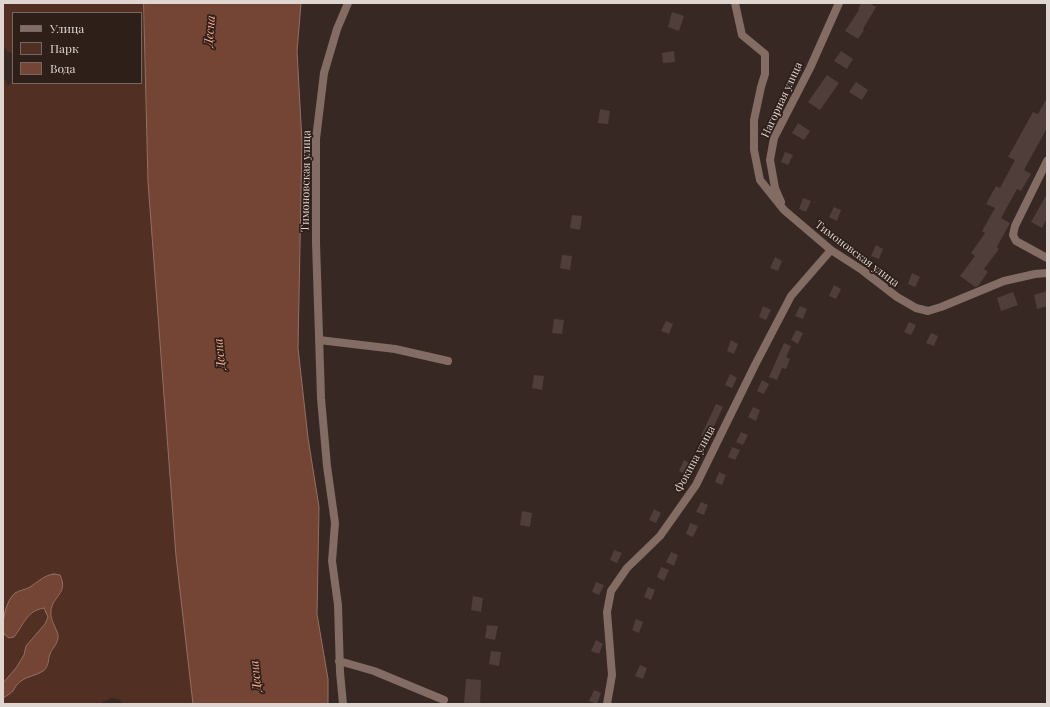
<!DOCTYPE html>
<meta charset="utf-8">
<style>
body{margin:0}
#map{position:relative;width:1050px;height:707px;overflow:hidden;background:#382823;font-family:"Playfair Display",serif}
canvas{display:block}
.frame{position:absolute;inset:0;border:4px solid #dfd5d1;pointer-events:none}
.legend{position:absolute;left:12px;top:12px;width:130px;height:72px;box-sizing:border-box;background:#2e1f19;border:1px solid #756863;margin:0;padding:5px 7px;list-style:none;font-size:12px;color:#dfd5d1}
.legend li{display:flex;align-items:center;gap:8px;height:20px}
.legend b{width:20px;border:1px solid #756863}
</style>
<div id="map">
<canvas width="1050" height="707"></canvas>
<div class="frame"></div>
<ul class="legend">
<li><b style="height:5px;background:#836c64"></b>Улица</li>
<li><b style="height:11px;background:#522f23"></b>Парк</li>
<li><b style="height:11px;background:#744535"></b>Вода</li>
</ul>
</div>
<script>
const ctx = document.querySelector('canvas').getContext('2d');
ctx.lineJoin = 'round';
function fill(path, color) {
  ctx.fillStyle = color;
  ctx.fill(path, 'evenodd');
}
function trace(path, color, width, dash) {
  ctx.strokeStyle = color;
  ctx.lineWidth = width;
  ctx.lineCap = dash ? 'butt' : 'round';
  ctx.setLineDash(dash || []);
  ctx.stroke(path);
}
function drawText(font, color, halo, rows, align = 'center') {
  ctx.font = font + ' "Playfair Display",serif';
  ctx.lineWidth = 3.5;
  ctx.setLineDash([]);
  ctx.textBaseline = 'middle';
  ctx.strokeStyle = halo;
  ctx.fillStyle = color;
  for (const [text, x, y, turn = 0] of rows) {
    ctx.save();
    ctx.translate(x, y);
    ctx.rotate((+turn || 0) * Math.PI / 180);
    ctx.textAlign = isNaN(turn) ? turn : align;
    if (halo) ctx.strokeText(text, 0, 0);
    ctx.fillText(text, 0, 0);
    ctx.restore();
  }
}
const green = new Path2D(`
 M3 3H144L148 182 176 556 193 704H122L119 699 111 698 99 704H3V698L12 692 17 684 22 680 43 671 48 666 50 655 57 643 58 634 53 624 51 611 54 601 61 593 47 575 27 589 17 592 6 610 3 619V76L8 86 13 81V83H141V13H13V54L7 51 3 46Z
 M44 608 48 617 45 624 26 646 24 655 16 668 3 683V631L4 634 9 638C12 636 15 635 18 632 27 621 27 611 44 608Z`);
const water = new Path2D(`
 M144 3H301L297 51 302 142 298 348 308 438 319 507 317 614 328 679V704H193L176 556 148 182Z
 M54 574 60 575C69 594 52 596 51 611 50 620 56 627 58 635 59 643 53 647 50 654 48 660 49 667 43 671 36 676 27 676 21 681 17 684 15 687 13 691 10 694 6 696 3 698V683L16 668 24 655 26 646 45 624 48 617 44 608C26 611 24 625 14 637L9 638 4 634C1 623 6 600 15 593 20 590 25 590 30 587 38 582 44 575 54 574Z`);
const building = new Path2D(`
 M861 3H869L876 7 863 29 864 30 858 39 845 31 859 10 858 9Z
 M672 12 684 16 679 31 668 27Z
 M674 51 675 62 663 63 662 53Z
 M841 51 853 59 847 69 834 61Z
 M827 75 839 83 820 110 808 102Z
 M856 82 868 90 862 100 849 92Z
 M1047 98V128L1024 170 1031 174 1021 191 1017 189 1001 218 1010 223 997 247 999 249 984 269 988 272 978 286 975 287 960 276 975 256 971 253 985 233 982 231 995 208 986 204 996 186 1000 188 1015 160 1008 157 1033 112 1038 114Z
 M600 109 610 111 608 124 598 123Z
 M798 123 810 131 804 140 792 133Z
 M785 152 793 155 788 165 781 162Z
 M1047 194V218L1042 228 1031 222Z
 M803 198 811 201 806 212 799 209Z
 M834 207 841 210 837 221 829 217Z
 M572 215 582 216 580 230 570 228Z
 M876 245 883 249 879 259 871 256Z
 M562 255 572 256 570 270 560 268Z
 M775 257 782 261 778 271 770 268Z
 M912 273 920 277 915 287 908 284Z
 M834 285 841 289 836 299 829 296Z
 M1047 291V306L1037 309 1034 295Z
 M1013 292 1018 305 1001 311 997 298Z
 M763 306 771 310 766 320 759 317Z
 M800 306 807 309 803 319 795 316Z
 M554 319 564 320 562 334 552 333Z
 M666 321 673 324 669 334 661 331Z
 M909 322 916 325 911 335 904 332Z
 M796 330 803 333 798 344 791 340Z
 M931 333 938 336 934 346 926 343Z
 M731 340 738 344 734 354 727 351Z
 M784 343 791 346 786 357 790 359 786 369 782 368 777 380 769 377Z
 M730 374 737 378 732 388 725 385Z
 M534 375 544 376 542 390 532 388Z
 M762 380 769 384 764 394 757 391Z
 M716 404 723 407 708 439 701 436Z
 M753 407 760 410 756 421 748 417Z
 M741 432 748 435 743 445 736 442Z
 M732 447 740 450 735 460 728 457Z
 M684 460 691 464 686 474 679 471Z
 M719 472 726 475 722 485 715 482Z
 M701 502 708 505 704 515 696 512Z
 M654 509 661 513 656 523 649 520Z
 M522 511 532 513 530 527 520 525Z
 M690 523 698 526 693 537 686 534Z
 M614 550 622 553 617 563 610 560Z
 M671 552 678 555 674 566 666 562Z
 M661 567 669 570 664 581 657 577Z
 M596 582 604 585 599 595 592 592Z
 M648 587 655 590 651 600 644 597Z
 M473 596 483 598 481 612 471 610Z
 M636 619 643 622 639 633 632 630Z
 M487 625 498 626 495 640 485 638Z
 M596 640 603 644 599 654 591 651Z
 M491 651 501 652 499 666 489 664Z
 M640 665 647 668 643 679 635 676Z
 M466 679 481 680 480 704H464Z
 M594 690 601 693 597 704 589 701Z`);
const minor = new Path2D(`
 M735 3 742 35 765 54V74L761 87 754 120V150L760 180 784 210 831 250 862 270 897 297 916 308 928 311 941 307 1004 281 1035 274 1047 273
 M1047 161 1015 226 1013 235 1016 241 1047 258
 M781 202 775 188 770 160 774 138 810 68 839 3
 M319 340 395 349 448 361
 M339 661 374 671 444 700
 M343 704 340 672 338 605 332 561 335 523 327 466 321 398 316 243V139L324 73 337 29 348 3
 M607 704 612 675 607 612 611 591 627 568 660 536 696 485 755 365 791 296 831 250`);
const streetNames = [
 ["Нагорная улица",782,100,-65],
 ["Тимоновская улица",306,181,-89],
 ["Тимоновская улица",857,254,37],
 ["Фокина улица",695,459,-62]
];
const waterNames = [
 ["Десна",210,31,-85],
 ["Десна",220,354,-96],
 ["Десна",256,676,-96]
];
fill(green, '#522f23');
fill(water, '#744535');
trace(water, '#947064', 1);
fill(building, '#4f3e39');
trace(minor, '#836c64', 8);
drawText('11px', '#dfd5d1', '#2e1f19', streetNames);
drawText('italic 12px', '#fcad93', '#2e1f19', waterNames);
</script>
